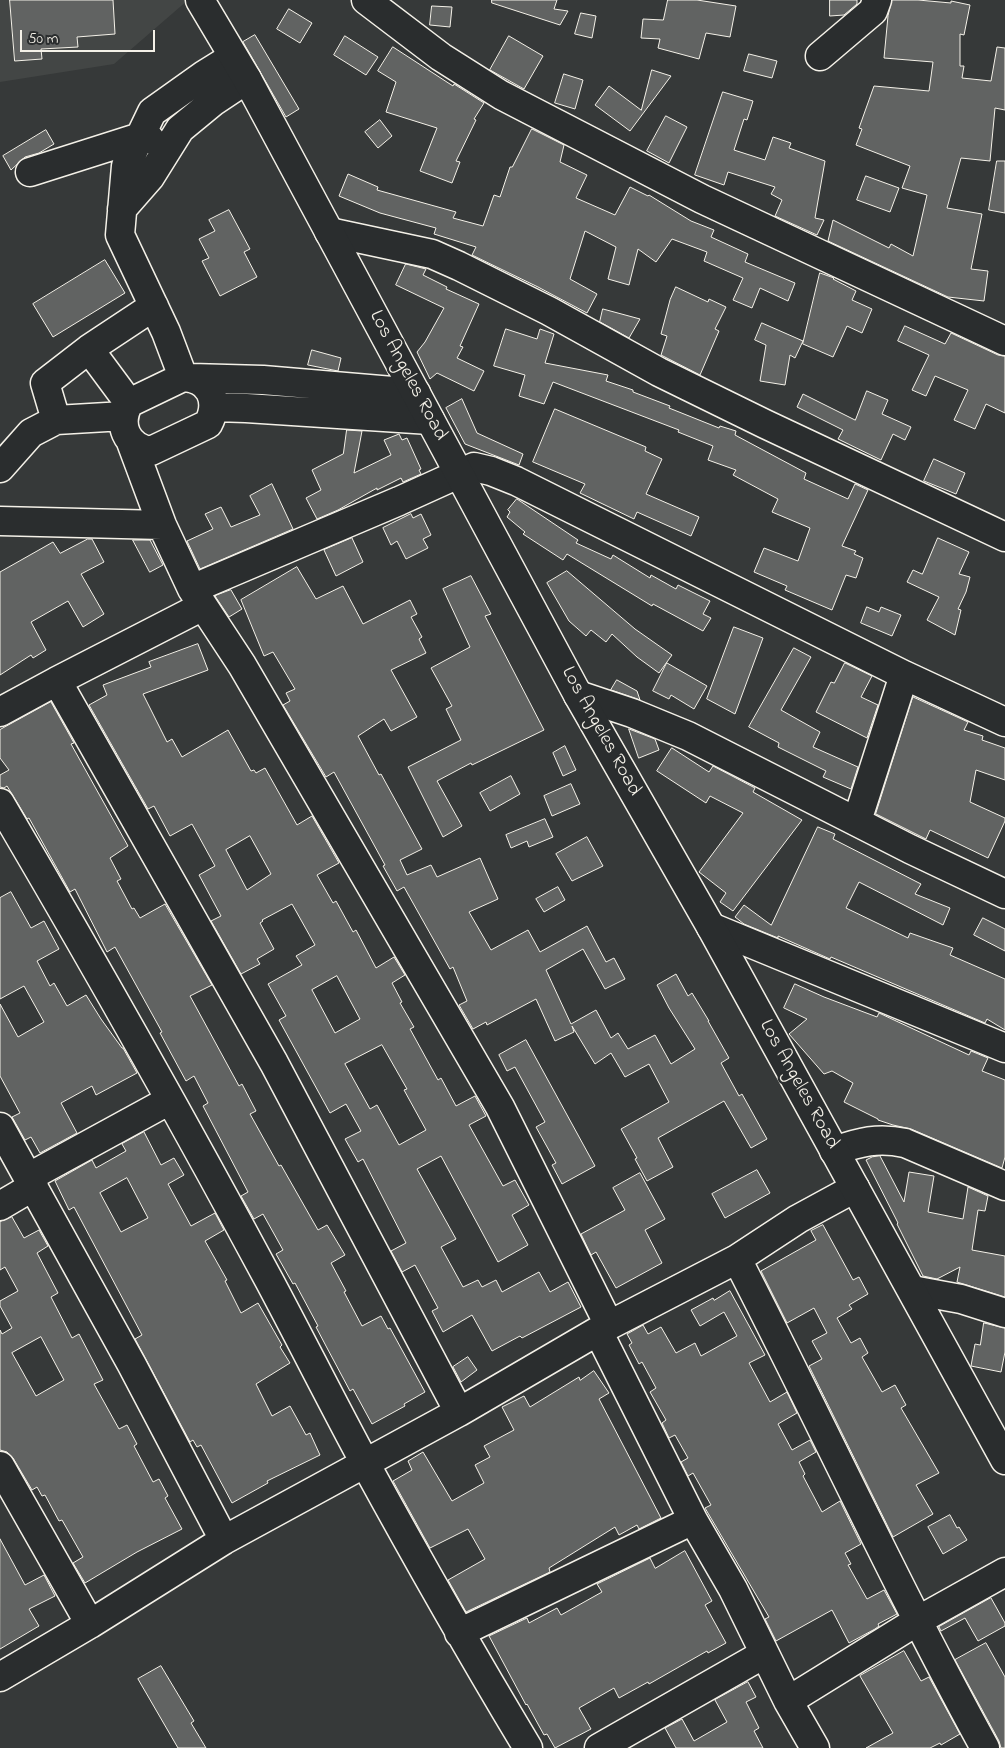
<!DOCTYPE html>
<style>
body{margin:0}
#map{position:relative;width:1005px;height:1748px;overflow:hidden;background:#363939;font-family:"Indie Flower",sans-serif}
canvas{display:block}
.scale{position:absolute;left:20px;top:30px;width:135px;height:22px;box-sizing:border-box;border:2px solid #f4f1e8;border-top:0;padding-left:6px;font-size:15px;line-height:18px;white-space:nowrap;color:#f4f1e8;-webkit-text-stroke:4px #2a2d2e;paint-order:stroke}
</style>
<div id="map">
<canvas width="1005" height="1748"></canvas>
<div class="scale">50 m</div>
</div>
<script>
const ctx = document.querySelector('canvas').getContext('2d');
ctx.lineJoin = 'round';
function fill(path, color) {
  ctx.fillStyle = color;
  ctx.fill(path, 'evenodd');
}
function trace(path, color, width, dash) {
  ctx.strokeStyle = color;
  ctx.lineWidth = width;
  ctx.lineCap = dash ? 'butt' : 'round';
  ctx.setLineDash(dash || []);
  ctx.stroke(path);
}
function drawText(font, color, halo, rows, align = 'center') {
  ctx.font = font + ' "Indie Flower",sans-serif';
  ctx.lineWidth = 4.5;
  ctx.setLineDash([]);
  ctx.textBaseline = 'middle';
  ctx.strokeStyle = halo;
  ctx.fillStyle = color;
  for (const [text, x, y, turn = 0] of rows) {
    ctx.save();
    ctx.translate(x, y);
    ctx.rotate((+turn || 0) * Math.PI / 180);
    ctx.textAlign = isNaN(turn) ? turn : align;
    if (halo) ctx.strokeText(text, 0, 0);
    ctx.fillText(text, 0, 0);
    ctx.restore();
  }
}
const built = new Path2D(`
 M0 0H188L114 64 0 82Z`);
const building = new Path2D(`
 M10 0H113L115 34 77 37 78 47 41 49 42 59 15 61Z
 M492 0H557L554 9 568 11 560 25 492 3Z
 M668 0H697L736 6 730 37 706 33 699 59 658 48 660 39 641 38 643 19 663 20Z
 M830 0H857V4L844 15 830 16Z
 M892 0H918L951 3V1L970 5 964 35 960 34V66H964L962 78 991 81 997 47 1005 48V110L995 108 990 161 961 158 947 208 982 214 971 269 988 271 984 301 948 297 828 241 833 220 889 248 891 244 913 256 927 195 902 188 910 166 856 145 862 129 859 128 874 86 929 91 933 62 884 58 888 16Z
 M432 6 452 7 450 27 430 25Z
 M289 9 312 23 300 43 277 29Z
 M581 13 596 16 592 38 575 34Z
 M255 35 299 109 286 117 243 42Z
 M345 36 378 57 366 75 334 55Z
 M509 36 543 56 524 89 490 70Z
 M393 47 453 86 454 84 484 103 474 119 476 120 456 161 460 162 452 183 420 171 437 128 386 112 396 82 378 71Z
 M749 54 777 61 772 78 744 71Z
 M652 70 671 76 630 131 595 105 609 86 641 110Z
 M564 74 583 80 575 109 555 103Z
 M723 92 753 101 747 120 744 119 734 150 765 160 773 137 791 143 789 148 825 161 815 218 824 220 817 235 775 216 782 200 771 194 775 187 728 172 724 185 695 175Z
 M666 116 687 127 669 163 647 151Z
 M380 120 392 136 378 148 365 132Z
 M532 129 564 145 560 162 587 175 576 198 615 215 630 187 648 196 649 195 691 221 714 230 711 237 748 254 745 262 795 283 788 301 760 288 752 308 733 300 743 278 704 261 707 252 672 239 656 262 638 249 629 285 608 279 616 247 585 231 570 279 597 294 587 313 538 287 472 255 476 247 434 234 436 228 380 213 339 196 348 174 378 187 377 190 456 212 453 218 483 226 494 195 500 197 510 167H512Z
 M46 130 54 144 39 153 25 157 11 170 3 156Z
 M997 161H1005V213L989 210Z
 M866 176 899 188 890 212 857 200Z
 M229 210 250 249 244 252 257 277 220 296 202 261 209 258 199 239 215 231 209 220Z
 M105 260 125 293 53 337 33 304Z
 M406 264 426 269 423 275 447 287 446 289 479 304 460 346 463 347 457 358 484 371 474 391 437 373 430 379 417 352 425 342 444 308 396 285Z
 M820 273 834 278 833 279 856 291 852 300 872 309 862 333 847 326 833 357 803 344Z
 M676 287 708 302 709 299 726 307 715 329 719 331 700 375 661 355 667 336 661 334 670 300Z
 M603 309 640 319 629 338 600 322Z
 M762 323 803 341 795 358 790 355 785 385 760 381 766 345 755 340Z
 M905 326 945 344 951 333 998 355 1005 356V413L986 404 975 429 954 420 968 390 935 376 926 396 912 390 929 355 898 341Z
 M506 329 537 339 540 329 554 334 545 363 608 375 606 381 633 390V392L670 406 669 408 719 428 720 426 736 431 735 435 806 473 804 479 848 499 855 484 868 490 842 546 856 551 854 554 863 558 856 578 846 575 832 610 785 590 787 586 754 572 764 548 798 561 810 528 772 512 778 499 733 475 736 470 708 460 713 446 678 432 679 430 553 382 544 404 519 396 525 375 494 366Z
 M312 350 341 358 338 371 308 365Z
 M867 391 888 400 882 414 911 427 905 440 893 434 881 460 838 439 843 430 797 407 803 394 855 420Z
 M462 399 477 433 523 454 519 465 465 444 446 408Z
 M555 409 646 447 645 451 662 459 646 494 699 517 691 536 637 512 634 519 580 493 585 484 533 462Z
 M347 430 362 431 354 473 391 455 384 440 399 434 402 440 407 438 421 469 419 470 421 474 403 482 401 478 377 490V488L338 510 317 519 306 498 321 490 312 470 343 454Z
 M934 459 965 473 956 494 924 481Z
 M272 484 293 529 200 569 187 541 213 529 205 514 221 507 231 527 260 515 250 496Z
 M517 499 578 540 576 543 611 559 613 555 650 578 651 575 676 589 678 585 710 601 703 614 711 618 703 631 653 604 652 606 567 554 563 560 523 534 525 532 507 517 510 512 508 510Z
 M411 514 413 518 421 514 431 535 423 539 428 548 406 559 397 541 391 545 383 528Z
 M352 538 363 562 336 576 324 550Z
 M938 538 969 552 959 574 970 577 966 592 958 609 961 610 955 635 927 620 939 597 907 582 913 570 922 574Z
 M88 539H92L104 562 81 574 104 614 83 627 68 601 31 622 46 650 33 658 31 655 0 675V572L53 542 60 553Z
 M133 540H150L163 565 150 572Z
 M297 567 316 599 343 586 363 624 410 600 417 614 411 617 422 637 419 639 426 653 391 670 417 717 391 731 384 719 358 736 379 775 381 774 422 849 400 860 407 875 431 865 437 877 480 858 498 899 469 912 491 950 528 930 540 952 587 926 606 962 614 958 625 979 605 989 583 949 546 970 571 1024 596 1010 611 1038 618 1033 628 1049 655 1035 671 1064 695 1049 669 1008 657 985 676 974 688 996 692 993 709 1021H708L729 1058 721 1063 739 1096 742 1094 767 1139 751 1148 724 1101 658 1138 673 1167 647 1181 635 1159 637 1158 621 1129 669 1102 649 1064 625 1077 611 1053 595 1064 572 1026 574 1032 555 1041 536 999 487 1025 486 1022 473 1029 459 1005 467 1001 453 967 450 969 404 887 397 891 383 866 385 865 334 772 326 777 283 705 290 701 286 693 295 689 273 652 264 656 241 600Z
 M567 571 635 629 672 655 659 673 637 657 612 634 606 642 591 630 586 636 569 621 547 583Z
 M471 576 491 614 485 616 544 730 472 765 471 763 437 781 462 826 443 837 408 767 461 740 446 709 452 706 431 668 470 647 443 589Z
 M231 590 242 609 229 617 215 596Z
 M867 607 879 612 881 607 901 615 892 636 861 623Z
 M734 627 763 638 735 714 707 699Z
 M198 644 208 670 143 694 167 742 172 739 182 757 228 730 251 771 254 770 256 773 265 768 297 825 312 816 339 863 317 875 333 903 336 901 353 932 356 930 376 968 394 957 405 975 392 983 402 1002 400 1003 414 1027 410 1029 438 1080 441 1078 456 1106 475 1096 486 1116 469 1125 503 1186 515 1180 529 1205 512 1215 528 1245 498 1262 441 1156 417 1169 456 1239 441 1247 463 1287 478 1280 482 1287 496 1280 502 1292 539 1272 550 1292 568 1282 581 1307 522 1338 520 1336 492 1351 472 1315 443 1332 432 1311 438 1308 415 1265 402 1272 391 1251 406 1243 363 1159 358 1162 345 1139 361 1131 346 1104 330 1113 279 1020 286 1016 268 984 302 965 296 956 315 945 292 904 262 920 263 921 260 923 274 949 257 959 260 964 241 974 211 921 221 916 199 875 215 866 192 824 170 836 154 806 148 809 89 705 107 695 103 685 151 667 149 662ZM250 836 271 874 247 890 226 850ZM337 976 360 1019 335 1033 312 990ZM382 1045 407 1089 404 1090 426 1130 399 1145 377 1105 370 1109 345 1064Z
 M794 648 811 657 781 710 820 732 813 747 858 767 851 789 823 777 826 771 778 747 779 743 749 727Z
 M667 663 707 686 694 709 671 695 669 699 653 691Z
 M845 663 872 676 861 697 878 705 867 738 816 712 831 682 834 683Z
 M617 680 637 691 640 700 611 690Z
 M913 697 968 722 964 730 983 736 982 740 1005 748V780L976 770 970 802 1005 818V821L988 858 930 830 926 839 876 814Z
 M51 702 74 743 71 744 128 846 110 858 121 879 117 881 132 909 134 908 140 918 165 904 212 985 190 996 239 1086 242 1084 256 1111 250 1114 279 1166 281 1165 318 1230 327 1225 345 1255 331 1263 346 1291 344 1292 362 1326 381 1316 388 1329 390 1328 425 1392 404 1404 405 1406 372 1424 353 1389 350 1391 326 1346 316 1327 318 1326 295 1283 293 1284 276 1254 283 1250 263 1214 254 1219 241 1196 248 1192 203 1106 208 1103 194 1076 186 1081 160 1033 162 1032 115 947 107 952 75 889 70 892 29 818 27 819 7 786 4 788 0 787V775L9 770 0 758V730Z
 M629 729 655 739 659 750 639 758Z
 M565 746 576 770 563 776 553 753Z
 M672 748 709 772 713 766 755 788 753 792 802 820 733 911 720 902 726 893 699 872 743 813 710 796 706 803 657 771Z
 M511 776 520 794 490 811 480 793Z
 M571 784 580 804 552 816 544 796Z
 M545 819 553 837 529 847 527 841 511 848 506 835Z
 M818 827 835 834 833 839 921 884 915 894 950 908 943 925 859 882 846 908 908 938 910 933 953 948 950 955 1005 979V1030L987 1019 985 1023 831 957 830 959 778 936V938L744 924 735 917 744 905 771 925Z
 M587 837 603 866 572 881 556 854Z
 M558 887 565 900 544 912 536 899Z
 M11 892 31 928 44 921 59 949 37 961 50 986 54 983 67 1006 86 995 101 1019 122 1048H123L137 1073 96 1095 92 1086 61 1103 77 1133 40 1153 31 1137 25 1140 12 1117 20 1113 0 1076V1004L18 1037 44 1022 24 986 0 999V898Z
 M983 918 1005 929V951L974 935Z
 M795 984 824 997 877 1017 879 1013 969 1055 971 1051 988 1058 982 1071 1005 1080V1157L1002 1168 911 1129 893 1125 878 1120V1119L844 1102 853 1083 832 1071 824 1074 789 1034 807 1019 784 1008Z
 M526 1040 595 1166 562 1184 552 1165 556 1163 536 1127 545 1122 515 1067 507 1071 499 1055Z
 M144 1132 161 1165 174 1158 184 1175 168 1184 191 1226 215 1213 224 1230 205 1241 227 1280 225 1281 241 1313 258 1303 282 1345 280 1347 290 1363 256 1384 272 1416 290 1406 306 1435 310 1433 320 1455 267 1481 268 1483 232 1503 201 1445 197 1447 193 1440 190 1442 135 1339 142 1335 74 1207 69 1210 55 1181 92 1160 96 1168 126 1151 122 1144ZM127 1178 148 1218 121 1232 100 1193Z
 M880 1156 904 1202 909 1172 934 1176 928 1212 963 1219 968 1187 988 1196 985 1211 978 1210 972 1250 1005 1256V1297L957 1282 960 1267 937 1279 923 1276 897 1224 898 1223 866 1160 872 1157Z
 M757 1170 770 1193 725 1218 712 1194Z
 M640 1173 665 1219 645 1230 662 1263 616 1288 596 1252 591 1255 581 1234 625 1210 613 1188Z
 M12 1217 24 1238 39 1230 48 1246 37 1253 58 1293 51 1297 72 1338 79 1334 103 1380 94 1384 119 1429 127 1425 137 1444 134 1446 153 1482 159 1479 168 1496 165 1498 182 1529 137 1552 85 1583 73 1563 83 1557 62 1520 59 1521 45 1495 42 1496 37 1487 32 1490 13 1458 7 1452 0 1450V1330L2 1334 12 1328 0 1306V1301L18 1291 5 1267 0 1270V1222ZM41 1337 64 1380 36 1396 12 1353Z
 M823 1225 853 1280 859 1277 868 1294 849 1305 852 1309 837 1318 851 1343 860 1338 868 1353 862 1357 882 1392 895 1385 906 1405 901 1408 939 1473 916 1485 933 1514 893 1537 809 1366 822 1359 812 1341 827 1333 814 1308 787 1323 761 1271 816 1240 811 1231Z
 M730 1291 765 1355 749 1363 770 1402 787 1392 797 1413 778 1424 792 1450 810 1440 816 1452 799 1462 805 1474 803 1476 822 1512 840 1501 861 1544 845 1553 851 1564 848 1565 867 1599 884 1590 897 1614 878 1624 879 1626 875 1629 849 1643 832 1610 776 1641 765 1619 769 1617 705 1508 711 1505 693 1473 688 1476 681 1462 688 1458 675 1435 669 1438 662 1423 666 1420 650 1392 656 1388 642 1362 639 1364 629 1345 632 1343 627 1334 643 1325 648 1334 661 1327 676 1353 695 1343 701 1356 737 1336 724 1312 700 1326 691 1310 713 1298 714 1300Z
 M984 1323 1005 1328V1352L1001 1372 971 1366 975 1344 980 1345Z
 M468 1357 477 1370 461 1382 453 1367Z
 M594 1371 609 1393 599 1399 661 1518 639 1529 637 1525 619 1535 615 1527 549 1568 550 1572 466 1612 448 1580 485 1559 468 1529 430 1548 393 1481 412 1470 408 1461 423 1452 452 1501 484 1483 475 1465 490 1457 484 1446 514 1430 502 1407 524 1396 530 1407 579 1377 580 1380Z
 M950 1515 957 1528 959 1527 967 1540 943 1554 928 1527Z
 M0 1539 25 1585 44 1575 55 1596 29 1609 39 1626 0 1649Z
 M685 1551 712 1601 705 1605 726 1643 708 1653 707 1651 649 1684 648 1682 619 1698 614 1688 579 1708 591 1729 555 1748 547 1734 544 1735 527 1704 526 1705 489 1636 527 1618 529 1623 557 1608 561 1615 602 1592 597 1584 650 1558 655 1568Z
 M991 1598 1005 1623V1626L978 1641 965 1618 941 1631 939 1627Z
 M986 1643 1005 1677V1748H1001L999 1741 955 1660Z
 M904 1651 921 1681 929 1677 960 1734 941 1745 940 1743 930 1748H866L893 1733 860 1676Z
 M161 1666 194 1721 191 1723 206 1748H178L138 1679Z
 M748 1682 756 1697 746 1702 759 1728 754 1731 763 1748H676L665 1728 682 1719 694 1741 727 1722 715 1700Z`);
const minor = new Path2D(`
 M366 0 441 57 501 95 702 199 1005 341
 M820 56 873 11 877 0
 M30 172 140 137 150 139
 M122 209 150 177 180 129 214 101 247 79
 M329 232 432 254 459 266 549 311 659 372 765 424 1005 537
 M89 349 129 403
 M183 377 166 332 120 235 126 166 152 112 204 75 233 57
 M183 377C211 378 220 402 208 424L151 451C126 447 117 424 129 403Z
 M191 378 263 380 416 393
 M214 407 246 408 430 420
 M56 420 45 383 89 349 154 306
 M131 442 162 525 192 589 242 665 500 1107 609 1325
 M0 468 31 433 56 420 124 416
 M0 521 162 525
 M192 589 399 501 474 467 491 471 516 481 904 675 1005 722
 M57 681 274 1063 459 1412
 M578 695 632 713 688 736 910 849 1005 894
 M0 712 57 681 203 606
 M0 803C93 961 183 1120 270 1282 302 1342 333 1404 366 1465 418 1560 472 1655 528 1748
 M857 821 904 675
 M711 927 1005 1048
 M0 1127 132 1365 224 1540
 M834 1151C860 1142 878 1137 905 1143L1005 1186
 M29 1177 170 1100
 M0 1206 34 1186
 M737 1259C821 1422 897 1588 985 1748
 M912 1290 961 1299 1005 1313
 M598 1331 693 1520 733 1589 788 1701 815 1748
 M0 1466 90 1624
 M459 1633 693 1520
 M0 1677 90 1624 224 1540 459 1412 598 1331 737 1259 798 1219 855 1188
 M788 1701 919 1620 1005 1572
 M599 1748 764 1654`);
const major = new Path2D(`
 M200 0 247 79 578 695 711 927 1005 1460`);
const streetNames = [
 ["Los Angeles Road",407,376,62],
 ["Los Angeles Road",600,732,61],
 ["Los Angeles Road",798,1085,61]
];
fill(built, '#434645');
fill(building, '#616362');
trace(building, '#f4f1e8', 1);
trace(minor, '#f4f1e8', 31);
trace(major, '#f4f1e8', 31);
trace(minor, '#2a2d2e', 28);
trace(major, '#2a2d2e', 28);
drawText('20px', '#f4f1e8', '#2a2d2e', streetNames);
</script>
